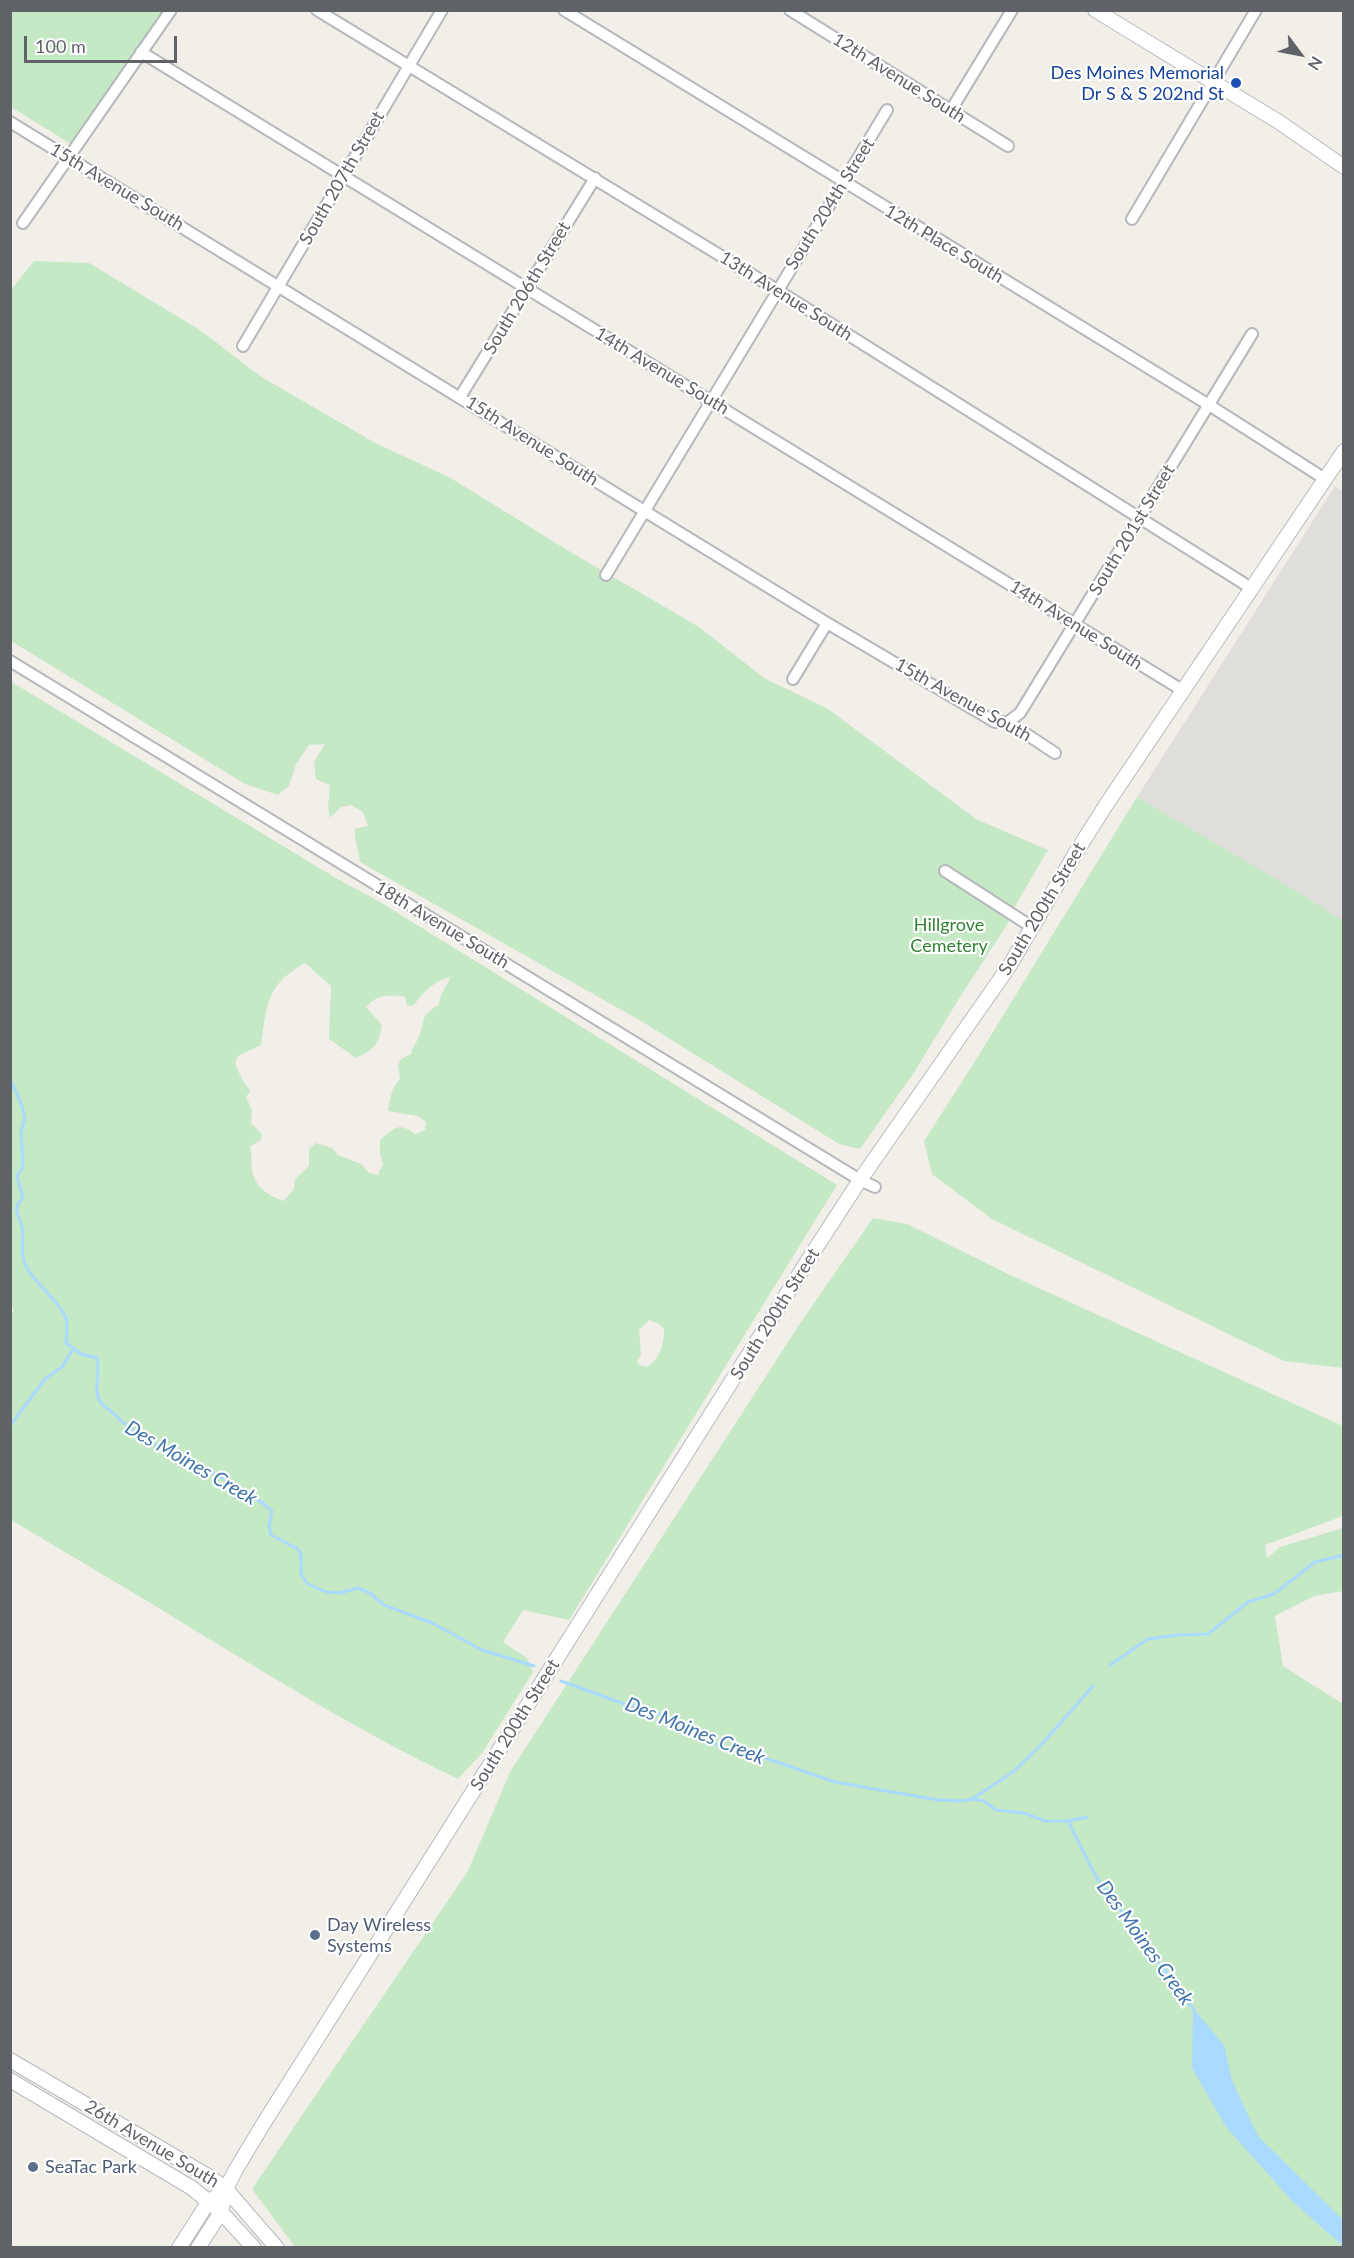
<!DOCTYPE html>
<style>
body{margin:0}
#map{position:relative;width:1354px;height:2258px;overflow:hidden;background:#f1efe8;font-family:Lato,sans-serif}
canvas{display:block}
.frame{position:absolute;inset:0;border:12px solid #5f6368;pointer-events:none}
.north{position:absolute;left:1270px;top:24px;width:60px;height:60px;-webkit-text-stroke:4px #fff;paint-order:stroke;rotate:122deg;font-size:16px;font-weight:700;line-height:24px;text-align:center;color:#5f6368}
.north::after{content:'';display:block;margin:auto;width:21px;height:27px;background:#5f6368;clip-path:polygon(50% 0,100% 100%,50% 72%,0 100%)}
.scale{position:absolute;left:24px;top:36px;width:153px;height:27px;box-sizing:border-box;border:3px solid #5f6368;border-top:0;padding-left:8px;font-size:18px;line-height:21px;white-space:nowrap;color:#5f6368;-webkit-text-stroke:4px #fff;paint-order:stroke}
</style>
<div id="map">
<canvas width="1354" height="2258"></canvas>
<div class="frame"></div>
<div class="north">N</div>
<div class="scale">100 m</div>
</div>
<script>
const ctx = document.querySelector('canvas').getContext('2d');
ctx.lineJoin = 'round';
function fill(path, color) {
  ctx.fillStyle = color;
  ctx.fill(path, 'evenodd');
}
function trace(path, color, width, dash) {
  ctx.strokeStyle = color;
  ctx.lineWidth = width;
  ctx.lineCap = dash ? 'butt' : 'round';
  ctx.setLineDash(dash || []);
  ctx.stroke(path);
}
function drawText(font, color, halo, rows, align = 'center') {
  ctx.font = font + ' Lato,sans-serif';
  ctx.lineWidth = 4.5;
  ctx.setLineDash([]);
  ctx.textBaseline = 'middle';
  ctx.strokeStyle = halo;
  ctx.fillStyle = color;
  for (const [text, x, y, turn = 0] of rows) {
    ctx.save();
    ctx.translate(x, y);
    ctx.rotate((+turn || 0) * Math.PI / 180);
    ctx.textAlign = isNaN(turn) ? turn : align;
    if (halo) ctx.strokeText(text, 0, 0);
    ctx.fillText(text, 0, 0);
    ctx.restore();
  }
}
const industrial = new Path2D(`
 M1335 486 1344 492 1343 922 1137 797Z`);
const green = new Path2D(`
 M158 10 166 16 76 147 11 107 10 11Z
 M34 261 89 263 200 330 260 376 377 444 449 477 572 553 699 627 764 678 828 709 976 819 1048 850 1008 918 1010 920 960 997 913 1074 860 1149 839 1144 641 1021 360 862C359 851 354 839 355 829L368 826 363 812 351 805 341 807 330 818 328 807 330 785 316 779 314 762 325 744 309 745 296 764 289 786 278 795 245 784 11 641 10 291Z
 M10 681 336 878 380 902 837 1185 569 1620 523 1610 503 1642 527 1658 533 1672 482 1753 458 1779C365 1735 279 1681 191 1628 132 1591 71 1556 11 1520L10 1316 14 1310 10 1301ZM305 963 331 986 329 1039 356 1058C374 1050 379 1044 382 1025L366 1007C376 995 390 994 405 997L407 1006 414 1005C423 991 435 981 450 977 446 990 441 989 439 1005 423 1014 425 1015 421 1031 419 1039 413 1046 411 1054L401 1059 398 1065 400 1079C391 1089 390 1098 388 1111L418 1116 426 1122 425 1130 416 1134C398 1122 395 1127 380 1140V1154L383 1164 378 1175 369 1173 361 1164 338 1155 332 1148 316 1143 309 1149V1166L295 1179 294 1189 284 1201C269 1196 254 1187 252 1169 251 1161 252 1154 250 1146L260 1141 262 1134 251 1123 252 1110 246 1097 250 1091 242 1079 235 1064 238 1056 261 1045C267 1004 266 985 305 963ZM649 1320 659 1324 664 1329C664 1345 661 1356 648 1367L641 1366 637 1362 641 1354 639 1330Z
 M1137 797 1303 895 1343 921V1368L1284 1361 992 1219 932 1174 924 1141 974 1063Z
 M873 1218 907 1224 1010 1275 1343 1426V1516L1265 1545 1267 1558 1280 1547 1343 1528V1591L1314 1596 1275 1616 1283 1666 1343 1704V2247H295L252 2189 468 1871 510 1772 801 1322Z`);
const water = new Path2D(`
 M1193 2008 1224 2045 1232 2081 1258 2136 1343 2220V2246L1292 2201 1226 2127 1192 2068Z`);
const stream = new Path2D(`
 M10 1078 22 1106 25 1118 21 1132 23 1167 17 1176 23 1198C11 1210 19 1213 22 1227 25 1241 19 1255 27 1268 37 1285 55 1297 65 1316 69 1323 66 1335 66 1343L81 1354 97 1358C101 1373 92 1390 101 1403 104 1407 109 1409 112 1412 156 1458 224 1468 272 1511L269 1526 271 1535 298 1549 301 1555V1574L308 1584 326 1592 340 1593 358 1588 370 1593 384 1605 432 1623 482 1650 534 1666
 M10 1426 45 1379 62 1367 73 1349
 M1110 1665 1148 1639 1178 1635 1208 1634 1248 1602 1274 1594 1315 1562 1344 1555
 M561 1681 627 1705 652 1710 699 1737 728 1749 756 1755 835 1782 938 1800 962 1801 972 1799 984 1801 996 1810 1024 1813 1045 1821H1068L1087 1817
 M972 1799 1013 1772 1042 1744 1093 1686
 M1068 1821 1096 1877 1194 2010`);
const street = new Path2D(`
 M317 10 777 290 1251 588
 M564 10 1209 405 1325 479
 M790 10 1008 146
 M141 52 1182 690
 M951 110 1012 10
 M10 122 827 623 995 722H1008L1055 753
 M1132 219 1256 10
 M23 223 171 10
 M243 346 442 10
 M460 397 595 178
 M606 575 887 110
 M10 661 860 1180 875 1187
 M793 679 827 623
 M1008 722 1020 713 1252 334
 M945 871 1032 927`);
const secondary = new Path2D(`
 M1095 10 1279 122 1344 167
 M10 2060 208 2176 226 2189 277 2248
 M10 2080 192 2188 221 2212 254 2248
 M179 2248 209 2201 217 2196
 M198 2248 221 2212 226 2189 235 2171 262 2126 812 1254 860 1180 1010 965 1075 854 1106 805 1344 451`);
const markers = [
 [1236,83,6,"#1a4fb4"],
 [315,1935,6,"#5c6f8a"],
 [33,2167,6,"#5c6f8a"]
];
const transitNames = [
 ["Des Moines Memorial",1224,73],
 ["Dr S & S 202nd St",1224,94]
];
const streetNames = [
 ["12th Avenue South",899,78,32],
 ["South 207th Street",342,178,-60],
 ["15th Avenue South",117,187,31],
 ["South 204th Street",830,204,-58],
 ["12th Place South",944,244,31],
 ["South 206th Street",527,288,-59],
 ["13th Avenue South",786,296,32],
 ["14th Avenue South",662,371,31],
 ["15th Avenue South",532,441,32],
 ["South 201st Street",1132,530,-59],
 ["14th Avenue South",1076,625,32],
 ["15th Avenue South",963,700,29],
 ["South 200th Street",1042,909,-59],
 ["18th Avenue South",442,925,31],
 ["South 200th Street",775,1314,-58],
 ["South 200th Street",515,1725,-58],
 ["26th Avenue South",152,2144,31]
];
const parkNames = [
 ["Hillgrove",949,925],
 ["Cemetery",949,946]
];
const serviceNames = [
 ["Day Wireless",327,1925],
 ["Systems",327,1946],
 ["SeaTac Park",45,2167]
];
const waterNames = [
 ["Des Moines Creek",191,1463,30],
 ["Des Moines Creek",695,1731,22],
 ["Des Moines Creek",1145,1943,54]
];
fill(industrial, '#e0deda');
fill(green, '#c5e8c5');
fill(water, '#aadaff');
trace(stream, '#aadaff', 3);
trace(street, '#b5b8bc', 14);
trace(secondary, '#b6babf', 16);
trace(street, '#fff', 10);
trace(secondary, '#fff', 14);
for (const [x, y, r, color] of markers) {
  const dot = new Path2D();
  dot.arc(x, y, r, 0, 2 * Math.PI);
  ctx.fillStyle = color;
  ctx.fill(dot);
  trace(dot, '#fff', 2);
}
drawText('18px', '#164399', '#fff', transitNames, 'right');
drawText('18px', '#5f6368', '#fff', streetNames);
drawText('18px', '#348238', '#fff', parkNames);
drawText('18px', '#4e5e75', '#fff', serviceNames, 'left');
drawText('italic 20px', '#4174aa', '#fff', waterNames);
</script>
